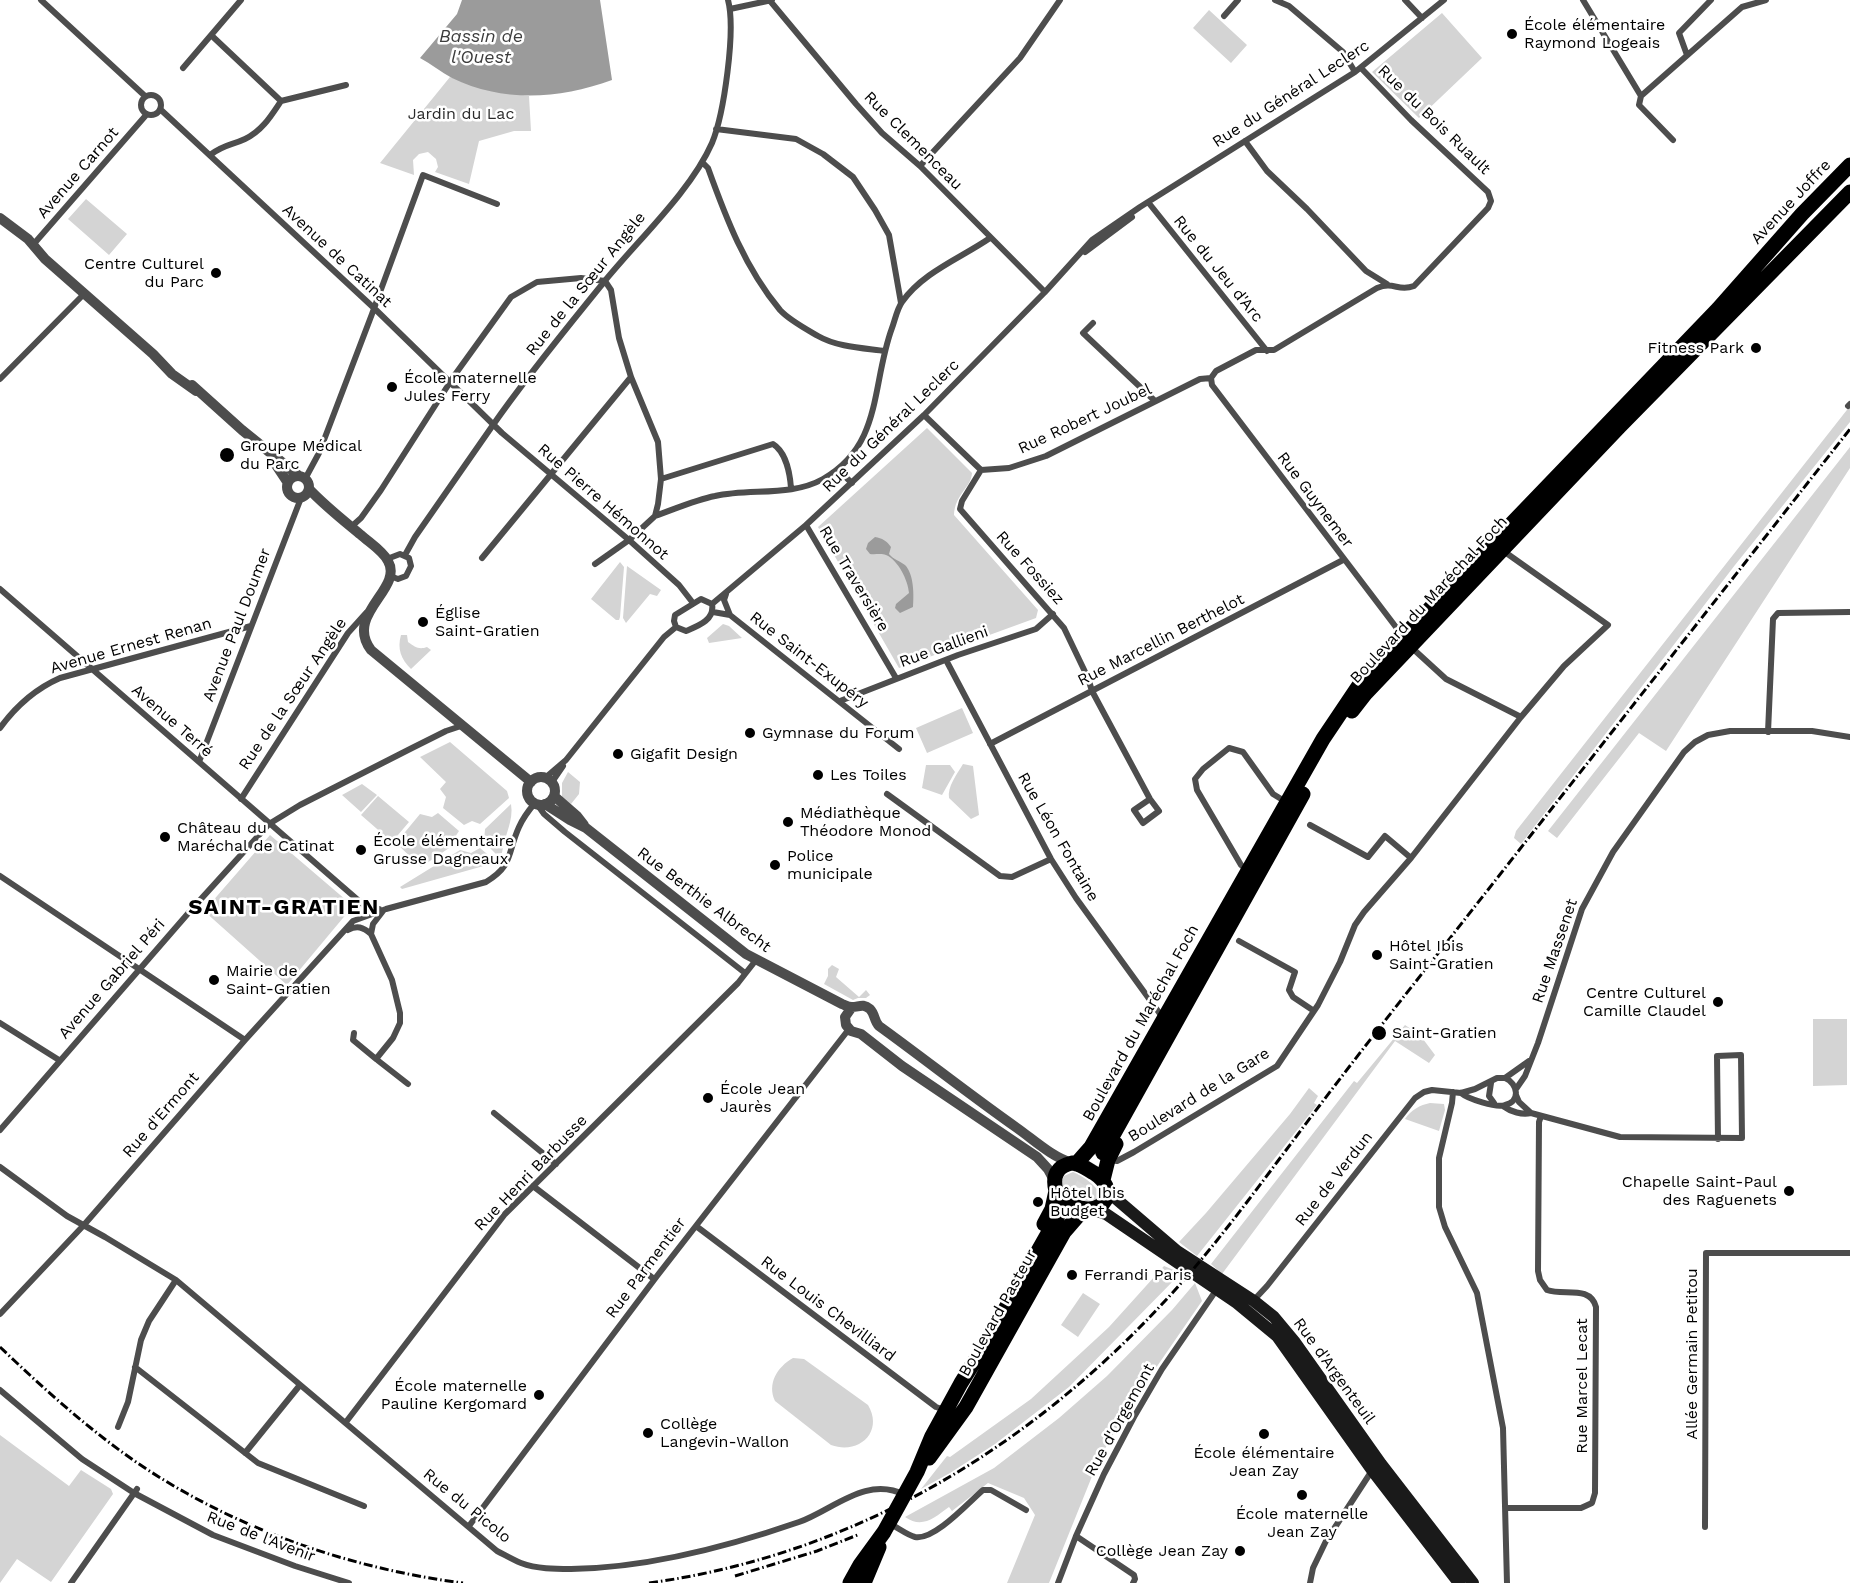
<!DOCTYPE html>
<meta charset="utf-8">
<style>
body{margin:0}
canvas{display:block;background:#fff}
</style>
<canvas width="1850" height="1583"></canvas>
<script>
const ctx = document.querySelector('canvas').getContext('2d');
ctx.lineJoin = 'round';
function fill(path, color) {
  ctx.fillStyle = color;
  ctx.fill(path, 'evenodd');
}
function trace(path, color, width, dash) {
  ctx.strokeStyle = color;
  ctx.lineWidth = width;
  ctx.lineCap = dash ? 'butt' : 'round';
  ctx.setLineDash(dash || []);
  ctx.stroke(path);
}
function drawText(font, color, halo, rows, align = 'center') {
  ctx.font = font + ' "Work Sans",sans-serif';
  ctx.lineWidth = 5;
  ctx.setLineDash([]);
  ctx.textBaseline = 'middle';
  ctx.strokeStyle = halo;
  ctx.fillStyle = color;
  for (const [text, x, y, turn = 0] of rows) {
    ctx.save();
    ctx.translate(x, y);
    ctx.rotate((+turn || 0) * Math.PI / 180);
    ctx.textAlign = isNaN(turn) ? turn : align;
    if (halo) ctx.strokeText(text, 0, 0);
    ctx.fillText(text, 0, 0);
    ctx.restore();
  }
}
const green = new Path2D(`
 M1209 10 1247 45 1231 63 1193 28Z
 M1442 13 1482 58 1419 118 1372 72Z
 M450 77 489 90 529 96 531 131H514L479 141 469 184 435 172 438 167 436 159 428 152 419 154 413 160 414 175 380 163Z
 M86 199 127 234 109 255 68 219Z
 M1850 406V422L1735 565 1521 844 1514 838 1516 831Z
 M927 428 972 473C971 488 955 494 954 515L1038 610 1036 618 899 668 818 527Z
 M1850 447V468L1666 751 1639 733 1557 838 1548 831Z
 M620 562 624 567 620 617 619 620H616L591 599Z
 M627 566 661 590 657 596 650 594 626 623 623 618Z
 M723 624 729 626 742 638 709 643 707 638Z
 M401 635H407L408 642C415 647 419 650 427 647L431 650 411 669C401 659 397 649 401 635Z
 M962 708 973 733 927 753 916 728Z
 M450 742 507 791 509 798 480 824 472 821 464 825 443 808 446 797 440 789 446 782 420 757Z
 M963 764 973 766 979 815 971 819 949 798C947 787 957 774 963 764Z
 M926 765H950L955 772 942 795 922 788Z
 M568 772 580 782 579 794 571 804 562 798V783Z
 M362 784 377 795 361 812 342 795Z
 M378 796 409 822 392 842 361 815Z
 M511 804C514 821 504 836 502 853L496 854 484 842 485 829Z
 M438 813 459 831 455 837V844L421 867 396 843 420 814 432 817Z
 M270 835 353 906 287 985 204 911Z
 M480 848 493 859 487 865 402 889 400 887 460 850 471 853Z
 M832 965 839 969 836 977 859 997 866 990 870 995 866 998H858L853 1000 824 984 828 976V969Z
 M1813 1019H1847V1085L1813 1086Z
 M1405 1025 1420 1035 1435 1055 1429 1063 1395 1041 1222 1274 1211 1264 1354 1081 1357 1083Z
 M1309 1088 1318 1096 1314 1103 1317 1105 1197 1256 1179 1242 1206 1213 1290 1114Z
 M1430 1103 1444 1104 1445 1110 1439 1131 1405 1119C1411 1110 1420 1105 1430 1103Z
 M1073 1172C1086 1177 1118 1200 1084 1202L1063 1188 1062 1181 1064 1176Z
 M1164 1266 1181 1273 1069 1387 995 1444 950 1473 921 1489 947 1456 950 1457 1031 1399 1109 1327Z
 M1195 1283 1202 1301 1129 1407 1099 1459 1049 1583H1007L1035 1515 1024 1498 988 1483 952 1511 949 1507C934 1518 922 1529 905 1517L994 1468 1059 1418 1107 1376 1172 1310Z
 M1083 1293 1100 1304 1078 1337 1061 1325Z
 M793 1358 804 1359 868 1405C884 1432 859 1455 831 1445L775 1401C767 1384 777 1367 793 1358Z
 M0 1435 69 1486 81 1470 111 1489 113 1494 51 1582 17 1559 0 1583Z`);
const water = new Path2D(`
 M462 0H600L612 80C559 99 504 103 452 78 441 72 431 64 420 58L457 14Z
 M875 537C882 538 887 541 891 547L889 554C894 560 900 561 905 565 914 574 914 595 913 607L900 613 895 608 896 604 909 593C908 580 898 560 886 555 881 553 875 555 870 554L866 549 868 543Z`);
const primaryTunnel = new Path2D(`
 M1064 1217 1103 1153`);
const minor = new Path2D(`
 M41 0 145 96
 M1275 0 1289 6 1343 52 1355 72
 M1405 0 1422 18
 M1583 0 1641 96 1742 7 1766 0
 M771 2 856 104 882 133 920 166 1045 292
 M730 9 772 0
 M1224 16 1238 0
 M1687 55 1679 33 1711 0
 M183 68 241 0
 M141 105a10 10 0 1 1 20 0a10 10 0 1 1-20 0Z
 M1641 96 1639 105 1673 140
 M281 101 346 85
 M160 109 375 309 502 433 629 540 679 585 693 603
 M716 129 796 139 823 154 853 177 875 210 889 235 901 303
 M1245 141 1267 171 1307 209 1366 271 1387 284
 M210 155C225 144 230 146 245 139 262 131 271 116 281 101L211 35
 M702 162 708 168C726 218 745 268 780 310 789 320 806 329 818 336 837 347 863 348 885 351
 M920 166 1020 58 1060 0
 M1148 202 1267 351
 M32 246 147 114
 M1085 252 1132 217
 M1093 323 1083 333 1155 401
 M1211 378 1212 385 1402 635
 M0 379 84 294
 M1848 406 1850 404
 M924 415 981 470 1009 468 1046 456 1200 379 1211 378 1216 371 1256 350H1274L1377 288C1394 281 1398 292 1414 286L1488 208 1491 201 1488 192 1411 120 1361 68
 M838 470 852 483
 M981 470 962 501 960 509 1064 628 1088 678 1092 691 1150 799 1159 811 1143 823 1134 810 1150 799
 M305 479 319 453 372 314 423 175 497 204
 M661 479 773 444C786 452 790 474 791 488
 M655 516C675 509 695 500 715 496 750 488 791 497 823 479 883 445 871 385 892 328 895 320 897 309 902 302 923 272 961 258 990 238
 M806 525 896 678
 M351 527 361 518 381 490 454 376 511 297 537 282 581 278 605 281
 M1502 550 1608 625 1564 666 1521 717
 M405 555 415 537C441 500 467 462 493 425 527 376 566 329 604 282 638 240 691 191 712 143 724 114 736 30 728 0
 M482 558 631 377
 M387 559 400 554 409 558 411 566 406 576 398 579 390 576
 M595 564 629 540 655 516 658 504 661 479 658 442 631 377 619 338 611 290 605 281
 M0 589 366 907 379 909
 M726 594 724 600 730 615
 M701 599 712 604C715 620 698 626 686 631L676 627 674 621 675 615Z
 M712 604 806 525 924 415 1045 292 1092 240 1140 207 1355 72 1444 0
 M713 612 730 615 899 749
 M946 660 1051 859 1076 898 1163 1018
 M840 701 958 655 1036 629 1053 614
 M0 728C16 706 35 689 60 678L251 626
 M1768 732 1773 619 1778 613 1850 612
 M990 744 1343 560
 M199 762 301 498
 M545 778 566 760 664 637 676 627
 M552 782 563 766
 M887 794 1000 876 1012 877 1051 859
 M241 799 348 633 366 613
 M537 804 544 814 565 832 745 973
 M1310 825 1368 857 1385 836 1411 858
 M1247 870 1241 865 1197 790 1195 779 1203 769 1229 748 1243 752 1273 794 1286 802
 M0 876 245 1040
 M383 911 373 924 371 934 392 980 400 1013V1023L393 1038 376 1059 408 1084
 M348 930C357 925 363 927 371 934
 M1239 941 1295 972 1289 990 1293 997 1314 1011
 M0 1023 59 1060
 M354 1033 353 1040 376 1059
 M1491 1083 1489 1096 1494 1103
 M1516 1089 1525 1076 1538 1043 1582 909 1613 852 1684 752 1695 742 1708 735 1730 731H1812L1850 737
 M1453 1092 1452 1103 1439 1158V1207L1445 1227 1477 1293 1503 1428 1507 1583
 M1461 1093C1468 1099 1496 1108 1505 1105 1521 1102 1518 1083 1505 1078
 M1516 1095 1519 1102 1531 1113
 M1503 1106C1511 1112 1522 1115 1531 1113L1620 1137 1742 1138 1741 1055 1717 1056 1718 1139
 M494 1113 556 1164
 M0 1130 191 910 269 824 300 805 412 748 446 731 464 725
 M1109 1160 1117 1161 1134 1152 1277 1066 1318 1005 1340 962 1355 925 1364 912 1411 858 1521 717 1446 679 1411 647
 M0 1167 67 1216 105 1237 176 1280 497 1551C505 1555 513 1560 521 1563 537 1569 555 1569 571 1569 647 1568 727 1547 799 1522 833 1510 866 1475 905 1495
 M533 1186 654 1279
 M696 1226 936 1407 945 1410
 M1253 1301 1267 1286 1415 1098 1424 1092 1432 1090 1461 1093 1475 1089 1497 1078H1505L1529 1061
 M0 1314 83 1226 245 1040 353 921 386 909 486 882C514 865 507 853 519 827 523 818 529 810 535 803
 M135 1367 258 1463 364 1506
 M0 1390 82 1459 134 1493 213 1535 295 1566 349 1583
 M346 1422 505 1214 738 983 756 960
 M118 1427 128 1402 141 1340 149 1321 176 1280
 M245 1453 300 1385
 M1506 1508H1581L1592 1503 1595 1493 1596 1307C1590 1285 1564 1296 1547 1290L1540 1280 1538 1271 1539 1122 1541 1116
 M890 1524C897 1527 907 1535 915 1537 934 1541 969 1502 983 1490H991L1026 1510
 M469 1526 657 1276 849 1029
 M1705 1527 1706 1253H1850
 M1076 1536 1134 1575 1135 1579 1133 1583
 M71 1583 137 1489
 M1058 1583 1076 1536 1104 1474 1134 1417 1162 1369 1217 1289
 M1310 1583 1313 1568 1326 1541 1373 1469`);
const tertiary = new Path2D(`
 M0 218 28 239 45 259 153 354 172 374 196 391
 M192 385 242 430 299 476
 M276 465 288 483
 M287 487a11 11 0 1 1 22 0a11 11 0 1 1-22 0Z
 M309 489C325 506 343 520 361 535 370 543 383 551 388 561 404 589 344 614 371 650L531 782
 M527 791a14 14 0 1 1 28 0a14 14 0 1 1-28 0Z
 M554 796 577 816 584 825
 M545 804 570 820 586 828 746 954 842 1004C845 1005 848 1007 852 1007 859 1007 863 1003 870 1009 875 1014 874 1021 879 1026 926 1060 970 1095 1017 1128 1034 1140 1052 1157 1072 1163
 M852 1007 845 1017 846 1025 851 1031 861 1034 902 1066 1037 1157 1048 1169 1054 1180`);
const secondary = new Path2D(`
 M1107 1191 1177 1251 1254 1301 1274 1317 1294 1341 1381 1464 1473 1583
 M1092 1209 1106 1214 1237 1303 1277 1336 1372 1470 1459 1583`);
const primary = new Path2D(`
 M1352 711 1366 693 1619 427 1850 192
 M1103 1153 1303 794
 M1072 1163C1081 1164 1087 1169 1094 1173 1128 1195 1090 1231 1056 1191 1052 1176 1057 1166 1072 1163Z
 M1076 1164 1091 1147 1323 739 1366 675 1718 309 1802 214 1850 165
 M1103 1180 1108 1160 1116 1144
 M1044 1224 1052 1209 1056 1191
 M929 1458 966 1407 1064 1232 1084 1209
 M850 1583 860 1565 884 1532 917 1472 932 1436 961 1383 986 1343 1059 1214
 M864 1583 879 1547`);
const rail = new Path2D(`
 M0 1347C43 1388 87 1428 136 1462 233 1528 347 1568 463 1583
 M735 1576 817 1551 860 1534
 M649 1583C861 1554 1043 1440 1183 1281 1232 1225 1275 1164 1320 1105 1358 1055 1397 1005 1436 956 1574 780 1712 605 1850 429`);
const markers = [
 [1512,34,6,"#000"],
 [216,273,6,"#000"],
 [1756,348,6,"#000"],
 [392,387,6,"#000"],
 [227,455,8,"#000"],
 [423,622,6,"#000"],
 [750,733,6,"#000"],
 [618,754,6,"#000"],
 [818,775,6,"#000"],
 [788,822,6,"#000"],
 [165,837,6,"#000"],
 [361,850,6,"#000"],
 [775,865,6,"#000"],
 [1377,955,6,"#000"],
 [214,980,6,"#000"],
 [1718,1002,6,"#000"],
 [1379,1033,8,"#000"],
 [708,1098,6,"#000"],
 [1789,1191,6,"#000"],
 [1038,1202,6,"#000"],
 [1072,1275,6,"#000"],
 [539,1395,6,"#000"],
 [648,1433,6,"#000"],
 [1264,1434,6,"#000"],
 [1302,1495,6,"#000"],
 [1240,1551,6,"#000"]
];
const poiNames = [
 ["École élémentaire",1524,25],
 ["Raymond Logeais",1524,43],
 ["Centre Culturel",204,264,"right"],
 ["du Parc",204,282,"right"],
 ["Fitness Park",1744,348,"right"],
 ["École maternelle",404,378],
 ["Jules Ferry",404,396],
 ["Groupe Médical",240,446],
 ["du Parc",240,464],
 ["Église",435,613],
 ["Saint-Gratien",435,631],
 ["Gymnase du Forum",762,733],
 ["Gigafit Design",630,754],
 ["Les Toiles",830,775],
 ["Médiathèque",800,813],
 ["Théodore Monod",800,831],
 ["Château du",177,828],
 ["Maréchal de Catinat",177,846],
 ["École élémentaire",373,841],
 ["Grusse Dagneaux",373,859],
 ["Police",787,856],
 ["municipale",787,874],
 ["Hôtel Ibis",1389,946],
 ["Saint-Gratien",1389,964],
 ["Mairie de",226,971],
 ["Saint-Gratien",226,989],
 ["Centre Culturel",1706,993,"right"],
 ["Camille Claudel",1706,1011,"right"],
 ["Saint-Gratien",1392,1033],
 ["École Jean",720,1089],
 ["Jaurès",720,1107],
 ["Chapelle Saint-Paul",1777,1182,"right"],
 ["des Raguenets",1777,1200,"right"],
 ["Hôtel Ibis",1050,1193],
 ["Budget",1050,1211],
 ["Ferrandi Paris",1084,1275],
 ["École maternelle",527,1386,"right"],
 ["Pauline Kergomard",527,1404,"right"],
 ["Collège",660,1424],
 ["Langevin-Wallon",660,1442],
 ["École élémentaire",1264,1453,"center"],
 ["Jean Zay",1264,1471,"center"],
 ["École maternelle",1302,1514,"center"],
 ["Jean Zay",1302,1532,"center"],
 ["Collège Jean Zay",1228,1551,"right"]
];
const streetNames = [
 ["Rue du Général Leclerc",1291,94,-33],
 ["Rue du Bois Ruault",1434,120,44],
 ["Rue Clemenceau",913,141,45],
 ["Avenue Carnot",78,173,-49],
 ["Avenue Joffre",1791,202,-47],
 ["Avenue de Catinat",337,256,43],
 ["Rue du Jeu d'Arc",1218,269,51],
 ["Rue de la Sœur Angèle",586,284,-51],
 ["Rue Robert Joubel",1085,419,-25],
 ["Rue du Général Leclerc",891,426,-44],
 ["Rue Guynemer",1315,500,53],
 ["Rue Pierre Hémonnot",603,502,41],
 ["Rue Fossiez",1030,568,48],
 ["Rue Traversière",854,579,59],
 ["Boulevard du Maréchal Foch",1429,600,-47],
 ["Avenue Paul Doumer",237,625,-69],
 ["Rue Marcellin Berthelot",1161,640,-27],
 ["Avenue Ernest Renan",131,646,-16],
 ["Rue Gallieni",944,647,-20],
 ["Rue Saint-Exupéry",809,660,38],
 ["Rue de la Sœur Angèle",293,694,-56],
 ["Avenue Terré",172,721,41],
 ["Rue Léon Fontaine",1058,837,60],
 ["Rue Berthie Albrecht",704,900,37],
 ["Rue Massenet",1555,951,-71],
 ["Avenue Gabriel Péri",112,979,-49],
 ["Boulevard du Maréchal Foch",1141,1023,-61],
 ["Boulevard de la Gare",1199,1095,-32],
 ["Rue d'Ermont",161,1115,-49],
 ["Rue Henri Barbusse",531,1173,-46],
 ["Rue de Verdun",1334,1179,-52],
 ["Rue Parmentier",646,1268,-53],
 ["Rue Louis Chevilliard",828,1309,37],
 ["Boulevard Pasteur",998,1313,-61],
 ["Allée Germain Petitou",1692,1354,-90],
 ["Rue d'Argenteuil",1334,1371,54],
 ["Rue Marcel Lecat",1582,1386,-90],
 ["Rue d'Orgemont",1120,1420,-61],
 ["Rue du Picolo",467,1506,39],
 ["Rue de l'Avenir",261,1537,21]
];
const parkNames = [
 ["Jardin du Lac",461,114]
];
const waterNames = [
 ["Bassin de",481,37],
 ["l'Ouest",481,58]
];
const districtNames = [
 ["SAINT-GRATIEN",284,908]
];
fill(green, '#d4d4d4');
fill(water, '#9b9b9b');
trace(primaryTunnel, '#d9d9d9', 15, [15, 8]);
trace(minor, '#4d4d4d', 6);
trace(tertiary, '#4d4d4d', 10);
trace(secondary, '#1a1a1a', 12);
trace(primary, '#000', 15);
trace(rail, '#000', 3, [9, 3, 1.5, 3]);
for (const [x, y, r, color] of markers) {
  const dot = new Path2D();
  dot.arc(x, y, r, 0, 2 * Math.PI);
  ctx.fillStyle = color;
  ctx.fill(dot);
  trace(dot, '#fff', 2);
}
drawText('16px', '#000', '#fff', poiNames, 'left');
drawText('16px', '#000', '#fff', streetNames);
drawText('16px', '#2b2b2b', '#fff', parkNames);
drawText('italic 18px', '#3c3c3c', '#fff', waterNames);
ctx.letterSpacing = '1.5px';
drawText('bold 22px', '#000', '#fff', districtNames);
ctx.letterSpacing = '0px';
</script>
